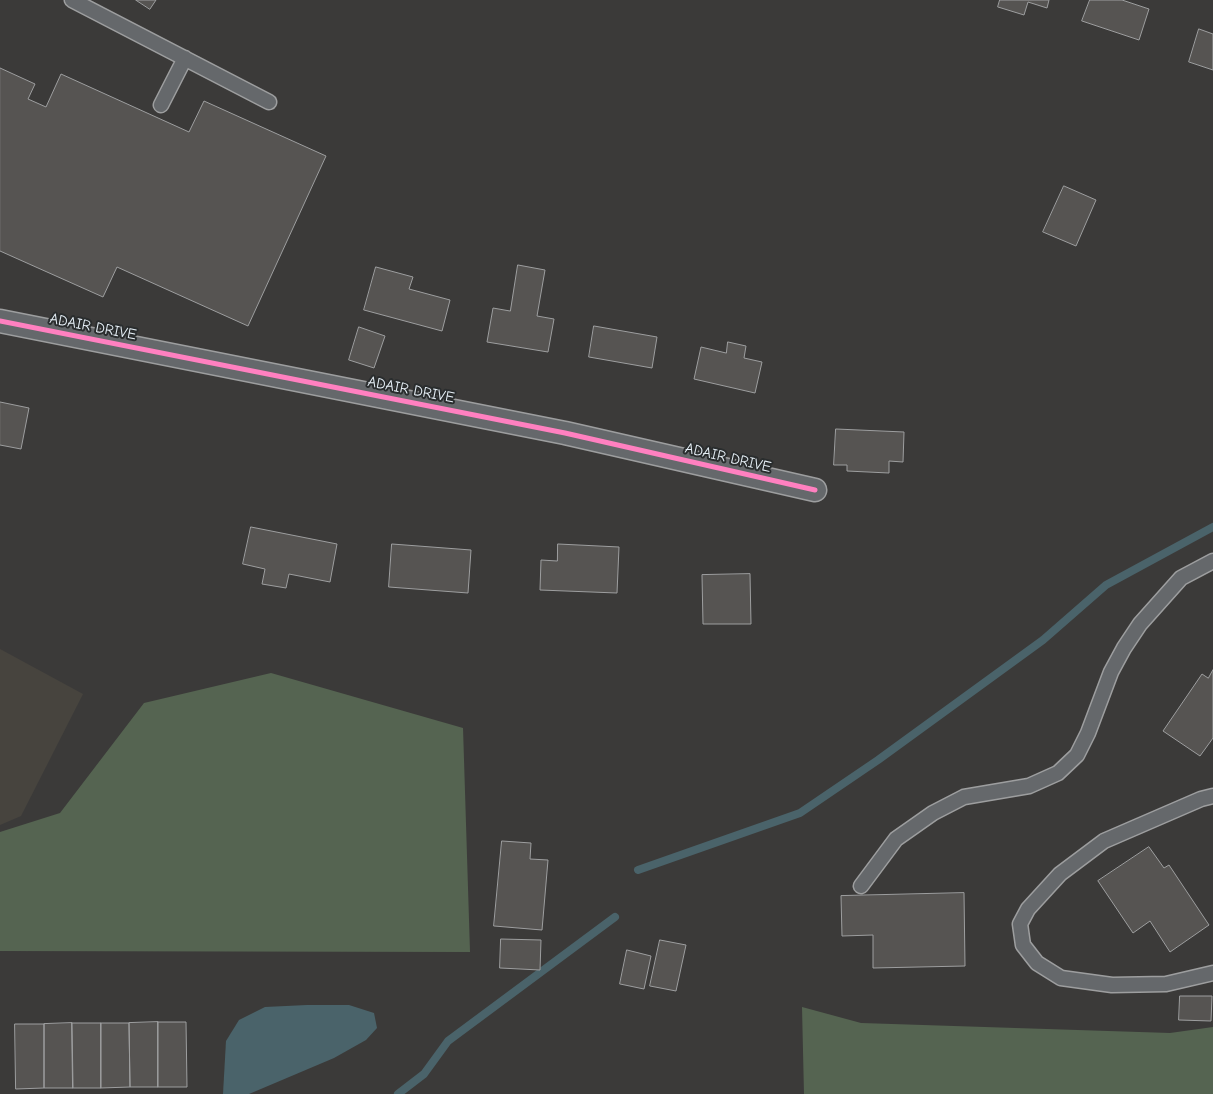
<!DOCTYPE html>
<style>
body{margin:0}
canvas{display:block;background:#3b3a39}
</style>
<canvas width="1213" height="1094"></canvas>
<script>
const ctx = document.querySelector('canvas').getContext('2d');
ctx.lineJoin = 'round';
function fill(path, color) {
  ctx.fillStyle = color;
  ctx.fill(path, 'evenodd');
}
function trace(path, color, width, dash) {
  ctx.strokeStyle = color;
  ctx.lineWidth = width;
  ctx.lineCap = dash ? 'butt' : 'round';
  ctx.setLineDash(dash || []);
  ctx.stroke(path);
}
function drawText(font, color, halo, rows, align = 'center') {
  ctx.font = font + ' "Comic Neue",sans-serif';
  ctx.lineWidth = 4;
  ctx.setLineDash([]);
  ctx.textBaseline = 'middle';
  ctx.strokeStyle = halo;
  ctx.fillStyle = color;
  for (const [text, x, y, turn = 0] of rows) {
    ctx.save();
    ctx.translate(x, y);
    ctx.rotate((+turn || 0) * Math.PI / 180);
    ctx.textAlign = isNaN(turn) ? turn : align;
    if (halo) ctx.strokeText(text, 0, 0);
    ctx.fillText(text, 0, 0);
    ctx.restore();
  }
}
const built = new Path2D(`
 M0 649 83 694 21 816 0 825Z`);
const green = new Path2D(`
 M271 673 463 728 470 952 0 951V832L60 813 144 703Z
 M802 1007 861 1023 1170 1033 1213 1027V1094H804Z`);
const water = new Path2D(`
 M307 1005H349L374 1013 377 1028 366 1040 334 1058 249 1094H223L226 1041 239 1020 265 1007Z`);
const stream = new Path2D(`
 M638 870 800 813 878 760 1043 640 1106 585 1213 527
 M398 1094 424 1074 448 1041 615 917`);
const building = new Path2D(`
 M136 0H156L150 9Z
 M1000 0H1049L1047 8 1028 2 1024 15 998 7Z
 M1090 0H1122L1149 9 1139 40 1082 21Z
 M1199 29 1213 34V70L1189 62Z
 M0 68 35 84 28 99 46 107 61 74 189 132 204 101 326 156 248 326 117 267 103 297 0 251Z
 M1064 186 1096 200 1076 246 1043 232Z
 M518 265 545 270 537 316 554 319 548 352 487 342 493 308 510 311Z
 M376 267 413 277 409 289 450 300 442 331 364 310Z
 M594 326 657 337 652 368 589 357Z
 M359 327 385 336 374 368 349 360Z
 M728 342 746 346 744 358 762 362 755 393 694 379 701 347 726 353Z
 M0 402 29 408 21 449 0 445Z
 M836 429 904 432 903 462 889 461V473L847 471V465H834Z
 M251 527 337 544 330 582 289 574 286 588 262 584 265 569 243 564Z
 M392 544 471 550 468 593 389 587Z
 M558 544 619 547 617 593 540 590 541 560 557 561Z
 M750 574 751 624H703L702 575Z
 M1213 670V738L1200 756 1163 731 1202 674 1208 678Z
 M502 841 531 843 530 859 548 860 542 930 494 926Z
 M1149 847 1164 868 1169 865 1209 925 1170 952 1150 921 1133 933 1098 881Z
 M964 893 965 966 873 968V935L842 936 841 896Z
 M501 939 541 940 540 970 500 968Z
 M660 940 686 945 676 991 650 986Z
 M627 950 651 956 644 989 620 984Z
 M1180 996H1212L1211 1021 1179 1020Z
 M158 1022H186L187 1087H158Z
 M158 1022V1087H130L129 1023Z
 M72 1023H101V1088H73Z
 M72 1023 73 1088H44V1024Z
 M101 1023H129L130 1087 101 1088Z
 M15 1024H44V1088L16 1089Z`);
const service = new Path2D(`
 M72 0 269 102
 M161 105 185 58
 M1213 796 1201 799 1104 841 1060 874 1028 909 1020 924 1023 945 1037 963 1061 978 1112 985 1166 984 1213 973
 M861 886 896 839 933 813 964 797 1029 786 1058 773 1077 755 1088 733 1111 672 1124 648 1140 624 1181 578 1213 561`);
const minor = new Path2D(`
 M0 321 565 433 815 490`);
const cycleway = new Path2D(`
 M0 321 565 433 815 490`);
const streetNames = [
 ["ADAIR DRIVE",93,327,11],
 ["ADAIR DRIVE",411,390,11],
 ["ADAIR DRIVE",728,458,13]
];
fill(built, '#47443e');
fill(green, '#556451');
fill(water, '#4a636a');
trace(stream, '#4a636a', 8);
fill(building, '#565452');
trace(building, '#9d9e9f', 1);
trace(service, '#9d9e9f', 17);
trace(minor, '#9d9e9f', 25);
trace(service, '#65686b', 14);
trace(minor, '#65686b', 22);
trace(cycleway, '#ff80c0', 5);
drawText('15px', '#e8f1f8', '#2a2d2e', streetNames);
</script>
